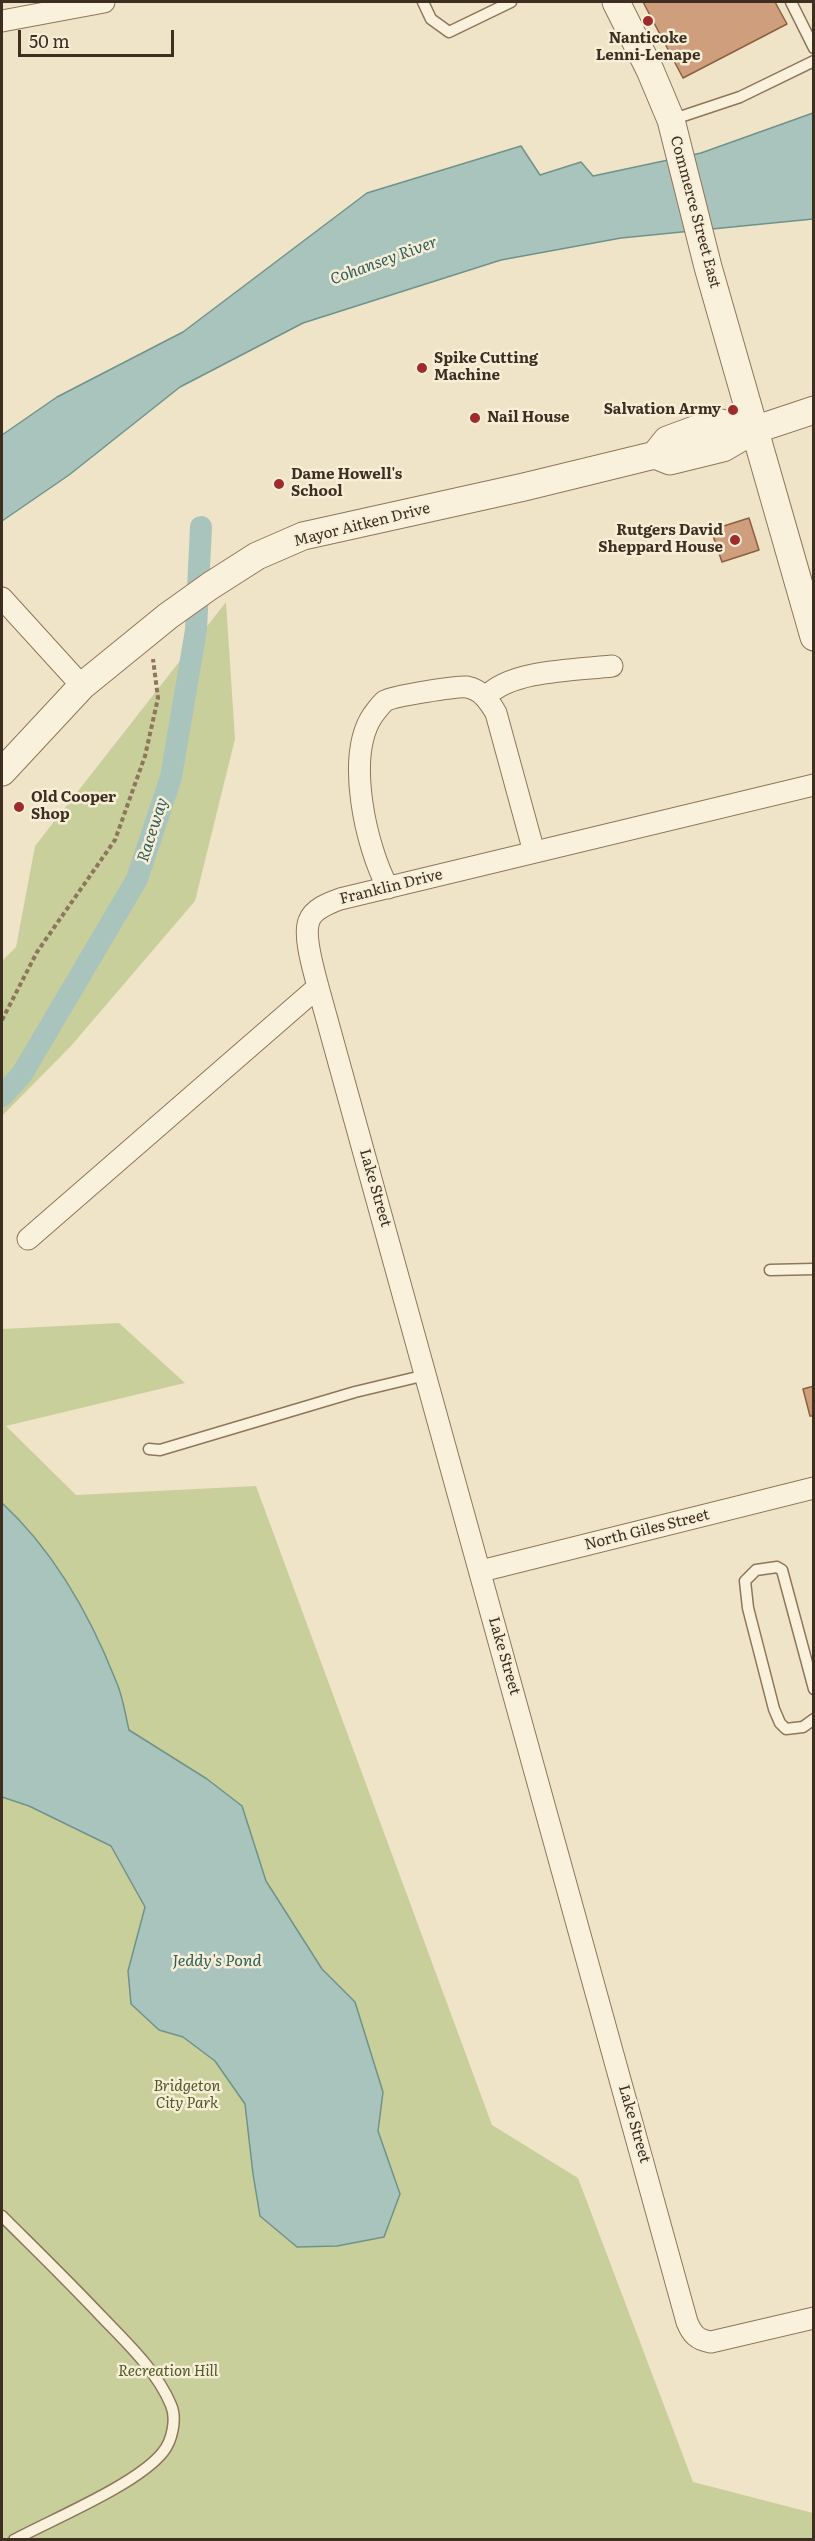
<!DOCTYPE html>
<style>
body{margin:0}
#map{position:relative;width:815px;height:2541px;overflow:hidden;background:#f0e4c8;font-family:Literata,serif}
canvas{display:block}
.frame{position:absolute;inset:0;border:3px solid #3d2e20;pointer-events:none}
.scale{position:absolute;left:18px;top:30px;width:156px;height:27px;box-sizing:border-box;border:3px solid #3d2e20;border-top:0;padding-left:8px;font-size:18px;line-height:21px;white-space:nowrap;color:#3d2e20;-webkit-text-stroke:4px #f7eed8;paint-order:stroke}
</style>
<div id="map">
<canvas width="815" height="2541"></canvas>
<div class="frame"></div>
<div class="scale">50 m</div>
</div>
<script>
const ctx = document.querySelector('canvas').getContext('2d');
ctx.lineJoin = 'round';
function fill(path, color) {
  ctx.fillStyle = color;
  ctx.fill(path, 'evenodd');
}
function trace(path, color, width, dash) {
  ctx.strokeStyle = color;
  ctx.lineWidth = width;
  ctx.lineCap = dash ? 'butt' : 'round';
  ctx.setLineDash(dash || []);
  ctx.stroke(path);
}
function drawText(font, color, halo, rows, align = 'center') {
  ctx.font = font + ' Literata,serif';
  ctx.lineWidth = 5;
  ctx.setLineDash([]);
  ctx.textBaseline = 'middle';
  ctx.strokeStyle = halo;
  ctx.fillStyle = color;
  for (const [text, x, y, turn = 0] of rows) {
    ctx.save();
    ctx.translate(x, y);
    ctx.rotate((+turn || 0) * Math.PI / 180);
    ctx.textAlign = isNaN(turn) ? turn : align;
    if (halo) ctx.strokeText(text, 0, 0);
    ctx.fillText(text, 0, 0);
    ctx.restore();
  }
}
const green = new Path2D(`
 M226 602 235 739 195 901 71 1046 2 1116V961L16 947 35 846Z
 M119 1323 185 1383 6 1426 76 1495 256 1486 492 2125 578 2178 693 2482 813 2513V2539H2V1329Z`);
const water = new Path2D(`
 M813 113V219L621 238 501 260 303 323 180 387 69 475 2 521V435L57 397 183 332 367 193 521 146 540 175 581 162 593 176 701 153Z
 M2 1503C54 1551 90 1615 116 1681 123 1696 125 1714 129 1730L207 1779 242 1806 266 1881 322 1969 355 2002 383 2092 378 2131 400 2194 384 2237 337 2246 297 2247 260 2216 253 2174 245 2104 215 2061 183 2037 159 2030 131 2004 128 1971 145 1907 111 1846 29 1806 2 1797Z`);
const canal = new Path2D(`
 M2 1096 22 1074 137 879 171 777 196 630 201 527`);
const building = new Path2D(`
 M643 2H775L787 24 683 78Z
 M749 518 759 550 722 562 711 530Z
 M814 1386V1416H810L803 1389Z`);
const path = new Path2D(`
 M2 1020 37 952 115 840 145 756 158 698 153 659`);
const service = new Path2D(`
 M423 2 431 19 449 32 511 2
 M791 2 814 48
 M671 120 740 97 814 61
 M770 1270 814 1269
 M149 1449 160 1450 355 1392 426 1375
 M814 1689 782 1570 777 1567 756 1570 745 1581 748 1608 774 1709 780 1723 786 1729 803 1727 814 1719
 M2 2216C35 2249 69 2282 101 2316 126 2342 157 2371 171 2405 177 2419 172 2441 163 2452 138 2484 53 2519 14 2540`);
const minor = new Path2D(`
 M2 21 104 2
 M2 598 82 686
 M487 696C511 670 577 670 612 666
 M814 785 340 899C329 903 313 909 309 921 303 936 314 971 318 987L687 2322C692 2334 697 2340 711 2342L814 2318
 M388 888C366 847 345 756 373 715 376 711 381 704 385 701 393 696 457 686 467 687 482 690 489 701 496 713L534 852
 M28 1239 318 987
 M481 1571 814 1488`);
const tertiary = new Path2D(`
 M616 2 650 70 671 120 708 267 814 637
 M655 455 670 461 723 448 754 430 814 410
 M2 772 82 686 168 616 210 586 257 556 303 536 524 487 655 455 667 440 716 422 754 430`);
const markers = [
 [648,21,6,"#9e2a2b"],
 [422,368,6,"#9e2a2b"],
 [733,410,6,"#9e2a2b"],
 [475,418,6,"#9e2a2b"],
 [279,484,6,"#9e2a2b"],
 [735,540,6,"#9e2a2b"],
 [19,807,6,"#9e2a2b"]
];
const poiNames = [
 ["Nanticoke",648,39,"center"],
 ["Lenni-Lenape",648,56,"center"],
 ["Spike Cutting",434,359],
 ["Machine",434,376],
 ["Salvation Army",721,410,"right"],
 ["Nail House",487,418],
 ["Dame Howell's",291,475],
 ["School",291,492],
 ["Rutgers David",723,531,"right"],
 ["Sheppard House",723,548,"right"],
 ["Old Cooper",31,798],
 ["Shop",31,815]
];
const streetNames = [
 ["Commerce Street East",695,212,75],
 ["Mayor Aitken Drive",362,525,-14],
 ["Franklin Drive",391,887,-14],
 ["Lake Street",375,1188,74],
 ["North Giles Street",647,1530,-14],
 ["Lake Street",504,1656,74],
 ["Lake Street",634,2124,74]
];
const parkNames = [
 ["Bridgeton",187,2087],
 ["City Park",187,2104],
 ["Recreation Hill",168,2372]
];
const waterNames = [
 ["Cohansey River",384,261,-20],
 ["Raceway",153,830,-72],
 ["Jeddy's Pond",217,1961]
];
fill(green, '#c9cf9b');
fill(water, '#a9c4bc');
trace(water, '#6f938a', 1.5);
trace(canal, '#a9c4bc', 22);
fill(building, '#cf9f7d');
trace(building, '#8d5f41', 1.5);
trace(service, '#8d765c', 13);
trace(minor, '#8d765c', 23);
trace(tertiary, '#8d765c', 29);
trace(path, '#8d765c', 4, [4.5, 3]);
trace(service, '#faf1dc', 10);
trace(minor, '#faf1dc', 21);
trace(tertiary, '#faf1dc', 27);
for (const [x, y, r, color] of markers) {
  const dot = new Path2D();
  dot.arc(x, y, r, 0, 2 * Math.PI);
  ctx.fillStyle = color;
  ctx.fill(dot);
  trace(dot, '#f7eed8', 2);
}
drawText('bold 15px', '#3d2e20', '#f7eed8', poiNames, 'left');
drawText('15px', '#3d2e20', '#f7eed8', streetNames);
drawText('italic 15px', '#4d5a26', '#f7eed8', parkNames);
drawText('italic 16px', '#2f5d5a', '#f7eed8', waterNames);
</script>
